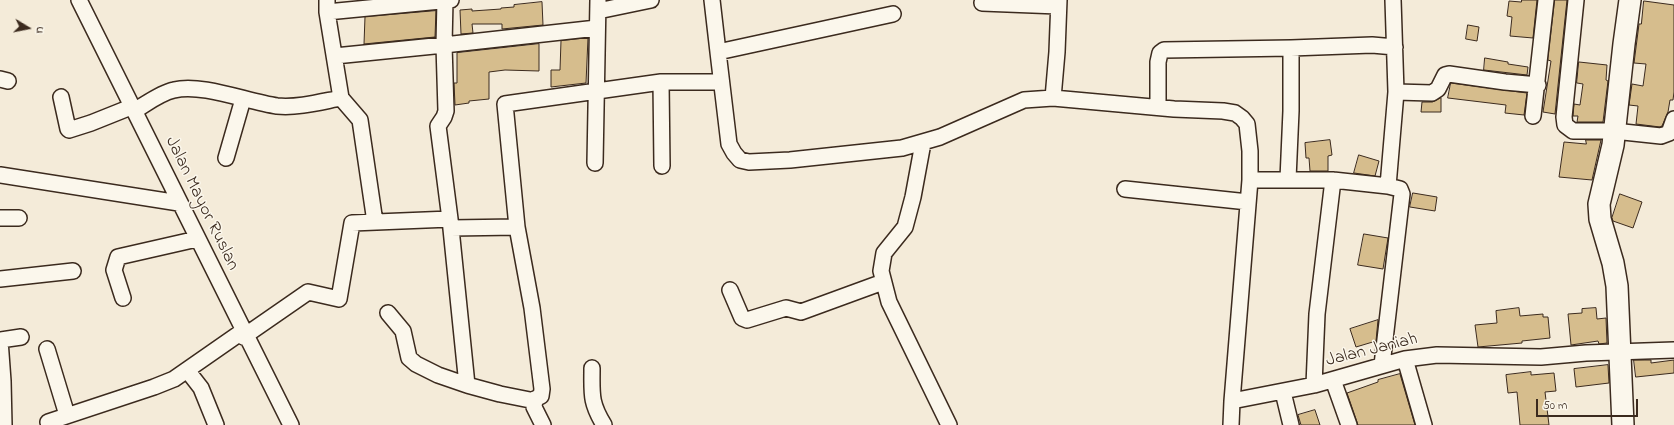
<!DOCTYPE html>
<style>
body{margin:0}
#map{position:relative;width:1674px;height:425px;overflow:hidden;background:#f4ebd9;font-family:"Indie Flower",sans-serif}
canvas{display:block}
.north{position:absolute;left:8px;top:8px;width:40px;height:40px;-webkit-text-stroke:3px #fbf7ec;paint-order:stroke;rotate:100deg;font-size:11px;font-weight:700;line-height:16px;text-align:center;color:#3b2a1e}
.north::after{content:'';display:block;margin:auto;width:14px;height:18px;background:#3b2a1e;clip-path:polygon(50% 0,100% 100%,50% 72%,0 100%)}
.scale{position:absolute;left:1536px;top:399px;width:102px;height:18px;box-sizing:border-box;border:2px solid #3b2a1e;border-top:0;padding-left:5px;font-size:12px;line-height:14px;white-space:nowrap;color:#3b2a1e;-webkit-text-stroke:3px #fbf7ec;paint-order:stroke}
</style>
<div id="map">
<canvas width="1674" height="425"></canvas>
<div class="north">U</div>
<div class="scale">50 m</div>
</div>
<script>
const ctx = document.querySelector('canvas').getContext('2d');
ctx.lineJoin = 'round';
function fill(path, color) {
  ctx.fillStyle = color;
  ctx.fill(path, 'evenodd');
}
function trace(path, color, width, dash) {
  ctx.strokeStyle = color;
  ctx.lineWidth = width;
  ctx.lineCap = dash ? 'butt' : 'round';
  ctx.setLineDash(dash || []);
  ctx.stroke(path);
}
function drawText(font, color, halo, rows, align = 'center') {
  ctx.font = font + ' "Indie Flower",sans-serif';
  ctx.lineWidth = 3;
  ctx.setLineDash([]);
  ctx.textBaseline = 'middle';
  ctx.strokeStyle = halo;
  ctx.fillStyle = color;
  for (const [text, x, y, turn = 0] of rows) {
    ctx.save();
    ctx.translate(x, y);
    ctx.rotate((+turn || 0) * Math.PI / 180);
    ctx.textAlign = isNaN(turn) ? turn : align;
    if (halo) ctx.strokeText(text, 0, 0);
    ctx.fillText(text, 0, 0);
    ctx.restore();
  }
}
const building = new Path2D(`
 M1522 0H1537L1533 38 1510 36 1512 17 1507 16 1509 1 1521 2Z
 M1555 0H1567L1555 114 1543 112 1551 61 1548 60Z
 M1644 1 1674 5V92L1673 100H1670L1668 112 1662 126 1660 127 1636 124 1638 106 1629 105 1632 84 1643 86 1646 64 1634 63 1639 24H1641Z
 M542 2 543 25 502 29V24H472L473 33 461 34 460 10 472 9V11L501 9V8L514 7V5Z
 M436 11 435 37 364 44 365 17Z
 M1468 25 1479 27 1477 41 1466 39Z
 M588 38 586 83 551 87V70H560L561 41Z
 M539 44V71L505 70 489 72V99L469 101V103L455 105 454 83H457V53Z
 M1485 58 1508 62V64L1528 67 1527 75 1484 70Z
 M1579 62 1607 65 1606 80 1608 81 1603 122H1577L1578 116H1573L1574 104 1580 105 1583 84 1577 83Z
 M1451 83 1527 93 1524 115 1505 113 1506 105 1448 98Z
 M1441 98V112H1421L1422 102H1432Z
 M1330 140 1332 155 1328 156V171H1310L1309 158H1306L1305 143Z
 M1586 140H1601L1592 180 1559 177 1564 142 1586 144Z
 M1359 155 1379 161 1375 176 1354 173Z
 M1413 193 1437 197 1435 211 1410 207Z
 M1620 194 1642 202 1633 228 1613 221 1612 218Z
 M1364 234 1388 238 1383 269 1358 265Z
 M1519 308 1520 316 1543 314V317H1548L1550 338 1522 341V343L1478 347 1475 325 1497 323 1496 311Z
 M1596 308 1597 319 1606 318 1607 343 1599 344 1598 341 1571 345 1568 314 1582 313V309Z
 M1378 320 1376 341 1356 347 1350 329Z
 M1634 360H1651V363L1674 360V373L1636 377Z
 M1608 365 1609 383 1576 387 1574 369Z
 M1531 372V375L1554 373 1556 391 1545 392 1549 425H1520L1517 392 1508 393 1506 375Z
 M1400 374 1415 425H1358L1347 393 1378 382V380Z
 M1315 410 1320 425H1301L1298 415Z`);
const street = new Path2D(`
 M79 0 291 425
 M327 0V12L341 98 360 120 375 222
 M445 0 444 45 446 111 444 117 438 126 450 219 467 385
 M712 0 718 52 893 14
 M1576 0 1564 117 1565 125 1573 131H1614L1661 136 1669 133 1674 119
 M982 3 1058 6
 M598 11 651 0
 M327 12 451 0
 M718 52 729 144 734 153 740 160 749 162 790 160 902 148 940 137 1024 100 1053 98 1174 109 1223 111 1235 113 1242 118 1247 124 1250 151V180L1232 401
 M335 56 444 45 597 28
 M0 79 8 81
 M661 82 662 166
 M1396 92 1432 93 1438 89 1445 75 1449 74 1505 82 1538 85
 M61 97 68 129 69 130 91 123 131 107
 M1053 98 1057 52 1059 0
 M1158 107V62L1160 53 1164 50 1291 48 1372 45 1395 47
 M134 111C146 104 160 93 174 90 202 83 248 102 277 106 298 108 320 102 341 98
 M1533 116 1546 0
 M923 143 913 197 905 227 884 253 881 271 889 302 949 425
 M226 158 243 99
 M595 163 598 0
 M0 175 179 203
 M1288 179 1291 111V48
 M1250 180H1333L1388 186 1400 189 1402 194 1382 365
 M1388 186 1396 92 1393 0
 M1125 189 1248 202
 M0 218H19
 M451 228 517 227
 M0 279 73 271
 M730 290 742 318 747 320 786 308 801 312 883 282
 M123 298 114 270 118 257 197 239
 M388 313 403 331 409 358 416 364 438 375 467 385 500 394 535 401
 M243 337 308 292 339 299 352 223 450 219
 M0 340 3 381 4 425
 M0 340 21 337
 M47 349 67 415
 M1405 359 1424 425
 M592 368C592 394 590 402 604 425
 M187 370 201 388 216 425
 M1333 380 1349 425
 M1314 385 1317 314 1333 180
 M1283 392 1291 425
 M48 422 154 387 174 379 243 331
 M543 425 534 407 535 399 541 396 542 389 532 308 517 227 505 104 661 82H721
 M1231 425 1232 401 1314 385 1405 359 1437 355 1541 357 1586 353 1674 350`);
const secondary = new Path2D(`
 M1623 425 1617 286 1613 263 1600 219 1599 204 1613 145 1624 44 1630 0`);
const streetNames = [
 ["Jalan Mayor Ruslan",201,204,64],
 ["Jalan Janiah",1372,351,-14]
];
fill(building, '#d6bd8d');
trace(building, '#3b2a1e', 1);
trace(street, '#3b2a1e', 18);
trace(secondary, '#3b2a1e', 24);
trace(street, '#fbf7ec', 15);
trace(secondary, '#fbf7ec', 21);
drawText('18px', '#3b2a1e', '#fbf7ec', streetNames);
</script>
